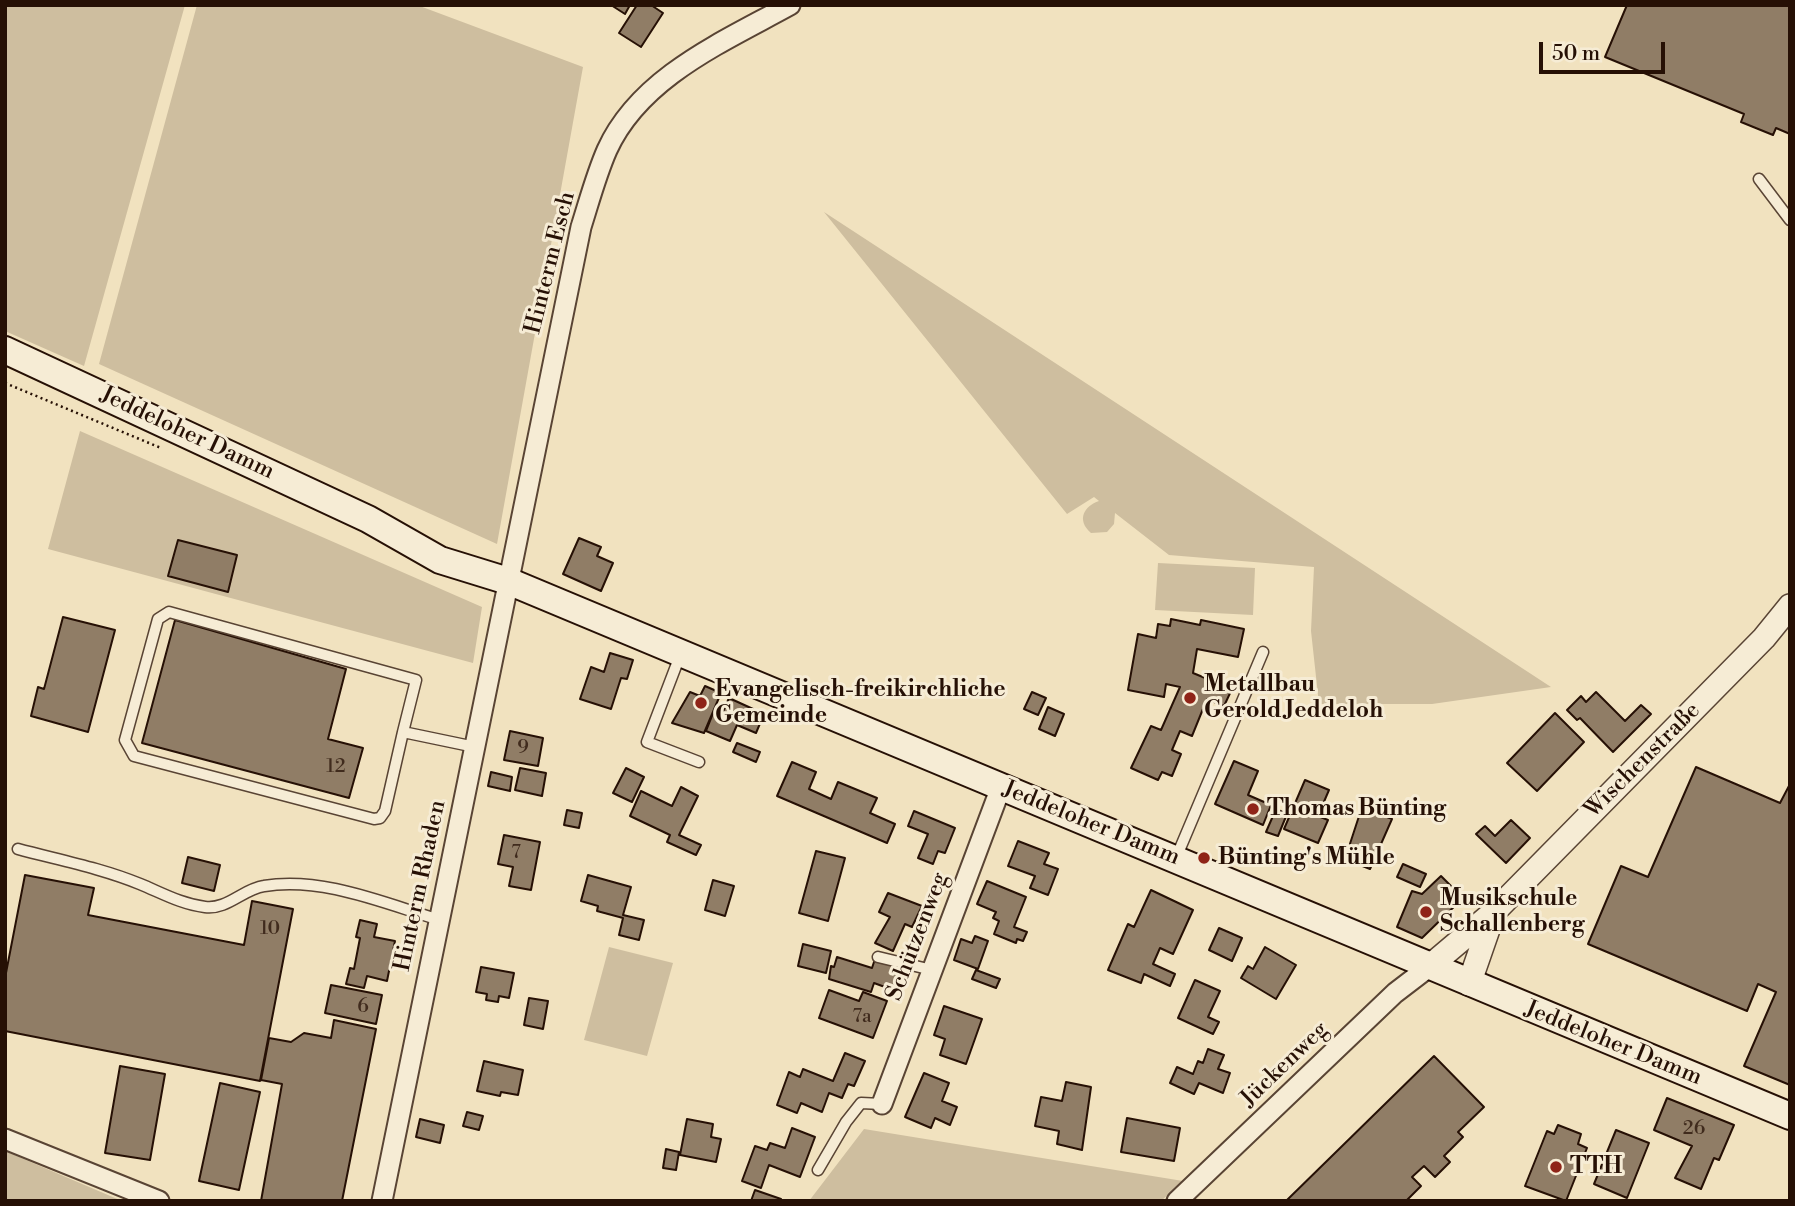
<!DOCTYPE html>
<meta charset="utf-8">
<style>
body{margin:0}
#map{position:relative;width:1795px;height:1206px;overflow:hidden;background:#f1e2bf;font-family:"Libre Bodoni",serif}
canvas{display:block}
.frame{position:absolute;inset:0;border:7px solid #261005;pointer-events:none}
.scale{position:absolute;left:1539px;top:42px;width:126px;height:32px;box-sizing:border-box;border:4px solid #261005;border-top:0;padding-left:9px;font-size:21px;line-height:24px;white-space:nowrap;color:#261005;-webkit-text-stroke:5px #f6ecd5;paint-order:stroke}
</style>
<div id="map">
<canvas width="1795" height="1206"></canvas>
<div class="frame"></div>
<div class="scale">50 m</div>
</div>
<script>
const ctx = document.querySelector('canvas').getContext('2d');
ctx.lineJoin = 'round';
function fill(path, color) {
  ctx.fillStyle = color;
  ctx.fill(path, 'evenodd');
}
function trace(path, color, width, dash) {
  ctx.strokeStyle = color;
  ctx.lineWidth = width;
  ctx.lineCap = dash ? 'butt' : 'round';
  ctx.setLineDash(dash || []);
  ctx.stroke(path);
}
function drawText(font, color, halo, rows, align = 'center') {
  ctx.font = font + ' "Libre Bodoni",serif';
  ctx.lineWidth = 6;
  ctx.setLineDash([]);
  ctx.textBaseline = 'middle';
  ctx.strokeStyle = halo;
  ctx.fillStyle = color;
  for (const [text, x, y, turn = 0] of rows) {
    ctx.save();
    ctx.translate(x, y);
    ctx.rotate((+turn || 0) * Math.PI / 180);
    ctx.textAlign = isNaN(turn) ? turn : align;
    if (halo) ctx.strokeText(text, 0, 0);
    ctx.fillText(text, 0, 0);
    ctx.restore();
  }
}
const green = new Path2D(`
 M5 5H185L84 366 5 331Z
 M197 5H417L583 67 497 544 99 364Z
 M824 212 1551 687 1432 704H1319L1311 631 1314 567 1169 555 1115 513 1114 524 1107 532 1091 533C1076 520 1084 506 1099 501L1094 497 1067 514Z
 M80 431 482 607 473 663 48 549Z
 M1158 563 1255 568 1253 615 1155 610Z
 M609 947 673 963 647 1056 584 1040Z
 M864 1129 1183 1181 1161 1201H809Z
 M5 1151 122 1201H5Z`);
const building = new Path2D(`
 M611 5H630L625 14Z
 M637 5H651L663 13 641 47 619 33Z
 M1627 5H1790V134L1776 128 1773 135 1741 122 1744 114 1605 57Z
 M579 538 601 547 597 556 613 563 601 591 563 574Z
 M178 540 237 555 228 592 168 576Z
 M63 617 115 630 88 732 31 716 38 687 44 689Z
 M1171 619 1200 625 1201 620 1244 629 1238 657 1197 649 1193 673 1232 689 1224 706 1207 699 1192 736 1180 731 1172 750 1181 754 1172 776 1162 772 1158 780 1131 768 1151 726 1161 730 1180 687 1166 684 1164 697 1128 690 1138 634 1156 638 1158 624 1170 626Z
 M175 620 346 669 328 739 363 748 349 798 142 743Z
 M610 653 633 660 627 679 621 678 611 709 580 699 591 667 604 672Z
 M705 686 721 693 704 733 672 723 690 692 700 696Z
 M1032 692 1046 698 1038 715 1024 709Z
 M1596 692 1625 721 1641 705 1651 714 1613 752 1580 718 1577 720 1567 710 1581 696 1586 702Z
 M729 698 764 714 756 733 737 725 730 741 706 731 714 711 722 714Z
 M1048 707 1064 714 1055 736 1039 729Z
 M1555 713 1584 742 1537 791 1507 763Z
 M510 731 543 738 538 766 504 760Z
 M737 743 760 752 756 762 733 752Z
 M1234 761 1258 771 1248 795 1271 805 1263 825 1215 804Z
 M792 762 816 772 809 789 831 799 838 782 877 798 870 813 895 824 887 843 777 796Z
 M1696 767 1780 803 1790 784V1085L1744 1066 1776 992 1758 984 1747 1011 1588 944 1621 866 1648 877Z
 M520 768 546 773 542 796 515 790Z
 M626 768 644 777 632 802 613 793Z
 M491 772 512 777 510 791 488 786Z
 M1305 780 1329 790 1323 804 1318 802 1313 814 1328 820 1318 843 1284 829Z
 M681 787 698 796 679 835 701 845 696 855 667 842 670 835 630 816 641 791 672 806Z
 M1362 807 1392 819 1370 869 1345 859Z
 M1276 809 1287 814 1278 836 1266 832Z
 M567 810 582 813 579 828 564 825Z
 M914 811 955 828 945 853 938 851 933 864 918 858 928 834 908 826Z
 M1511 820 1530 838 1506 863 1476 834 1485 826 1495 836Z
 M504 835 540 842 531 890 509 886 513 867 498 864Z
 M1018 841 1049 853 1044 864 1058 869 1048 895 1030 888 1035 876 1008 866Z
 M816 851 845 858 828 921 799 913Z
 M188 857 220 865 214 891 182 883Z
 M1403 864 1426 874 1420 887 1397 877Z
 M25 875 94 888 88 915 244 945 252 901 293 909 260 1081 5 1031V978Z
 M588 875 631 887 623 915 644 920 639 940 619 935 623 918 597 911 598 906 581 901Z
 M1441 876 1463 898 1422 938 1397 927 1412 891 1422 894Z
 M713 880 734 886 725 916 705 910Z
 M987 881 1026 897 1014 927 1027 932 1023 941 1017 939 1016 943 994 934 999 921 993 918 996 912 977 904Z
 M1151 890 1193 910 1173 954 1160 948 1153 964 1175 974 1170 986 1144 974 1141 983 1108 970 1128 924 1134 927Z
 M888 893 922 906 912 927 905 924 893 951 875 943 890 917 879 912Z
 M360 920 377 924 374 937 395 941 387 981 367 976 364 988 346 984 350 968 354 969 360 938 356 937Z
 M1219 928 1242 938 1232 961 1209 950Z
 M975 936 988 941 978 969 954 960 961 939 972 943Z
 M803 944 831 951 826 973 798 966Z
 M1265 947 1296 965 1276 999 1241 978 1248 966 1253 969Z
 M837 957 872 968 875 959 901 969 893 990 874 983 871 992 829 979 831 966 834 967Z
 M481 967 514 973 509 998 499 996 498 1002 486 1000 487 994 476 992Z
 M976 970 1000 979 996 988 972 979Z
 M1195 980 1220 991 1208 1017 1219 1022 1213 1034 1178 1018Z
 M331 985 382 995 376 1024 325 1013Z
 M829 990 859 1001 863 992 887 1001 873 1038 819 1018Z
 M529 998 548 1001 543 1029 524 1025Z
 M944 1006 982 1019 966 1064 940 1055 945 1039 934 1035Z
 M334 1020 376 1029 342 1201H261L282 1084 261 1080 269 1038 291 1042 304 1033 331 1038Z
 M1208 1049 1224 1055 1218 1069 1230 1073 1223 1093 1199 1083 1194 1094 1170 1083 1177 1067 1193 1074 1198 1061 1203 1063Z
 M845 1053 865 1061 854 1086 848 1084 842 1098 829 1093 822 1112 801 1103 797 1113 777 1105 789 1072 800 1077 803 1069 833 1081Z
 M1434 1056 1484 1107 1458 1132 1463 1137 1444 1156 1450 1162 1435 1177 1424 1166 1412 1177 1421 1186 1406 1201H1286Z
 M484 1061 523 1070 518 1095 501 1092 500 1096 477 1091Z
 M120 1066 165 1074 150 1160 105 1153Z
 M924 1073 949 1083 942 1101 957 1107 950 1125 935 1118 931 1128 905 1117Z
 M1066 1082 1091 1087 1082 1150 1057 1144 1059 1131 1035 1126 1041 1097 1062 1101Z
 M220 1083 260 1092 239 1190 199 1181Z
 M1667 1098 1734 1125 1719 1160 1714 1158 1701 1189 1675 1178 1692 1146 1654 1130Z
 M467 1112 483 1116 479 1130 463 1126Z
 M1127 1118 1180 1128 1174 1161 1121 1152Z
 M420 1119 444 1125 440 1143 416 1137Z
 M687 1119 713 1124 711 1137 721 1139 716 1162 680 1155Z
 M1558 1125 1581 1134 1578 1144 1587 1148 1566 1201 1525 1186 1547 1131 1554 1134Z
 M792 1128 815 1137 800 1177 769 1165 761 1188 742 1181 755 1146 767 1150 770 1143 785 1148Z
 M1616 1130 1649 1143 1627 1198 1594 1184Z
 M666 1149 679 1152 676 1170 663 1168Z
 M755 1190 781 1199V1201H751Z`);
const path = new Path2D(`
 M5 383 161 448`);
const service = new Path2D(`
 M1759 179 1790 220
 M681 653 647 742 699 762
 M403 732 416 680 169 612 158 619 125 740 134 756 374 819 380 818 385 811 403 732 475 747
 M18 849C59 860 101 868 140 884 162 893 181 904 205 907 227 910 243 889 264 886 322 876 386 904 440 920
 M1176 858 1263 652
 M878 957 932 970
 M818 1170 846 1122 861 1103 882 1104`);
const minor = new Path2D(`
 M882 1104 1001 787
 M5 1139 159 1201
 M382 1201 581 227C589 202 596 175 607 150 640 77 723 42 790 5
 M1177 1201 1395 993 1429 967`);
const tertiary = new Path2D(`
 M1429 967 1494 912 1764 638 1790 606
 M1469 984 1494 912`);
const secondary = new Path2D(`
 M5 350 368 519 440 560 508 581 1790 1116`);
const markers = [
 [1190,698,7,"#8f2418"],
 [701,703,7,"#8f2418"],
 [1253,809,7,"#8f2418"],
 [1204,858,7,"#8f2418"],
 [1426,912,7,"#8f2418"],
 [1556,1167,7,"#8f2418"]
];
const numberNames = [
 ["9",523,748],
 ["12",336,767],
 ["7",516,853],
 ["10",270,929],
 ["6",363,1007],
 ["7a",862,1017],
 ["26",1694,1129]
];
const streetNames = [
 ["Hinterm Esch",551,263,-76],
 ["Jeddeloher Damm",187,434,25],
 ["Wischenstraße",1643,761,-45],
 ["Jeddeloher Damm",1091,824,22],
 ["Hinterm Rhaden",421,886,-78],
 ["Schützenweg",918,937,-69],
 ["Jeddeloher Damm",1613,1044,22],
 ["Jückenweg",1285,1065,-44]
];
const poiNames = [
 ["Metallbau",1204,685],
 ["Gerold Jeddeloh",1204,711],
 ["Evangelisch-freikirchliche",715,690],
 ["Gemeinde",715,716],
 ["Thomas Bünting",1267,809],
 ["Bünting's Mühle",1218,858],
 ["Musikschule",1440,899],
 ["Schallenberg",1440,925],
 ["TTH",1570,1167]
];
fill(green, '#cebe9f');
fill(building, '#907d66');
trace(building, '#261005', 2);
trace(service, '#594434', 13);
trace(minor, '#594434', 23);
trace(tertiary, '#594434', 26);
trace(secondary, '#261005', 30);
trace(path, '#261005', 2.5, [2, 3.5]);
trace(service, '#f6ecd5', 10);
trace(minor, '#f6ecd5', 19);
trace(tertiary, '#f6ecd5', 23);
trace(secondary, '#f6ecd5', 26);
for (const [x, y, r, color] of markers) {
  const dot = new Path2D();
  dot.arc(x, y, r, 0, 2 * Math.PI);
  ctx.fillStyle = color;
  ctx.fill(dot);
  trace(dot, '#f6ecd5', 2.5);
}
drawText('19px', '#402b1d', null, numberNames);
drawText('23px', '#261005', '#f6ecd5', streetNames);
drawText('bold 23px', '#261005', '#f6ecd5', poiNames, 'left');
</script>
